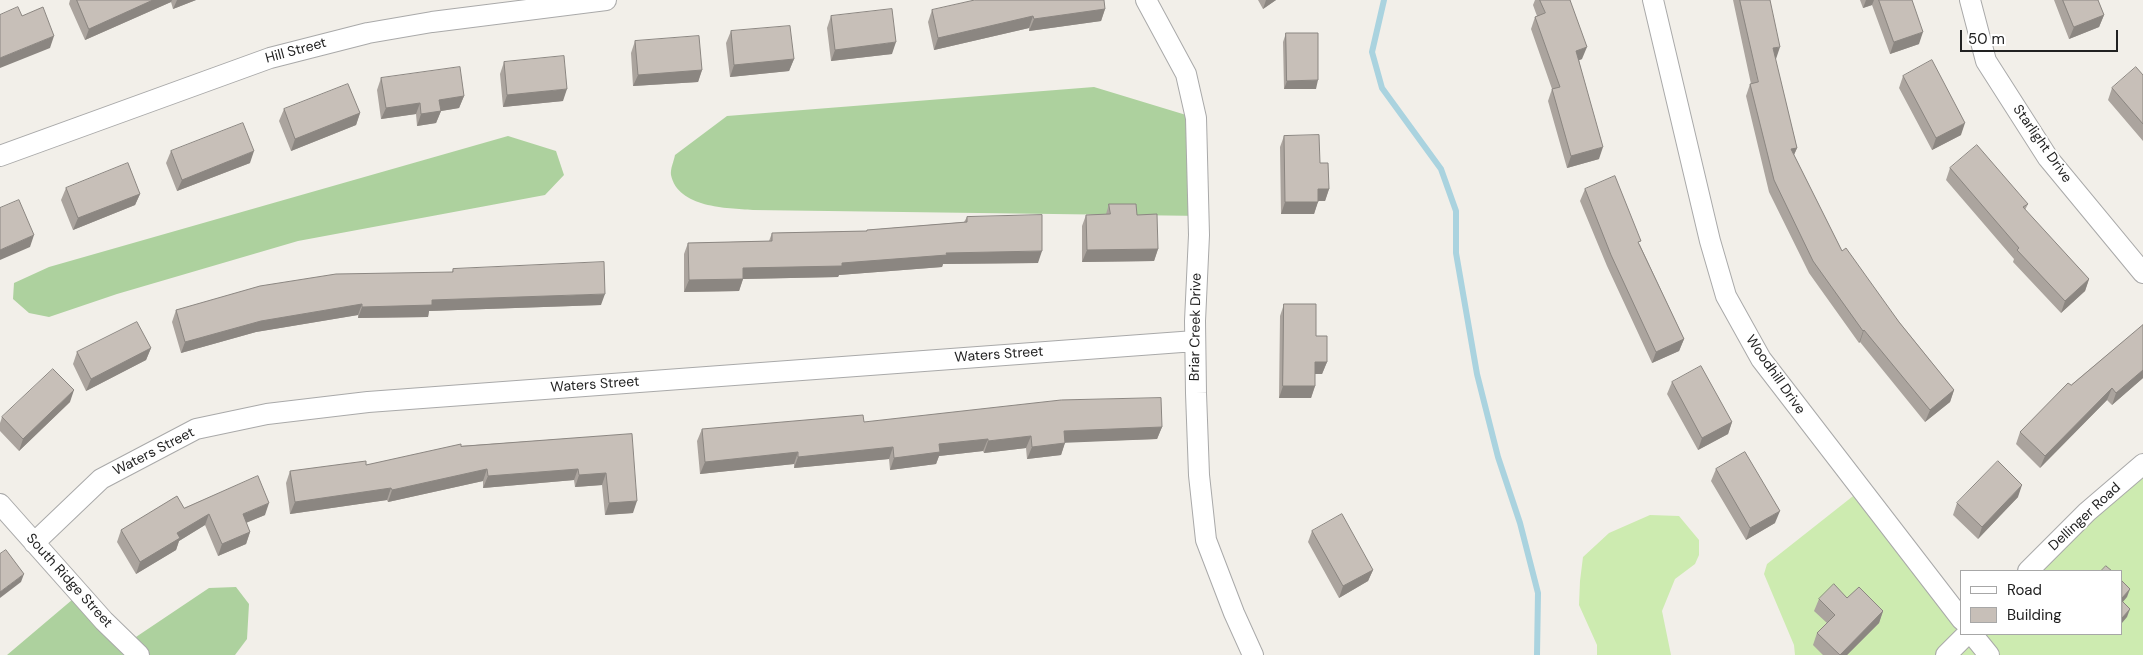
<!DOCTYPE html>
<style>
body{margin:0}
#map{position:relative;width:2143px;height:655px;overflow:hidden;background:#f2efe9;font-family:"DM Sans",sans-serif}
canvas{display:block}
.legend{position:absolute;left:1960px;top:570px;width:162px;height:65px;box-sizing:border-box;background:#fff;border:1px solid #a7a7a7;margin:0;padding:6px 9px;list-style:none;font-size:15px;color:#222}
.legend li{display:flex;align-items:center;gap:10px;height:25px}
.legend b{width:25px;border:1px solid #a7a7a7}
.scale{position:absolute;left:1960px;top:30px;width:158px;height:22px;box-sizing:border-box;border:2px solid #222;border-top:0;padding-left:6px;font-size:15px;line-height:18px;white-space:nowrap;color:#222;-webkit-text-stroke:4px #fff;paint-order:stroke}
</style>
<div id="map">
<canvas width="2143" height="655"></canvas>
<ul class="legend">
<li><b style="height:6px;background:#fff"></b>Road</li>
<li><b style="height:14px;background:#c7bfb8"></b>Building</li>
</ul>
<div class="scale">50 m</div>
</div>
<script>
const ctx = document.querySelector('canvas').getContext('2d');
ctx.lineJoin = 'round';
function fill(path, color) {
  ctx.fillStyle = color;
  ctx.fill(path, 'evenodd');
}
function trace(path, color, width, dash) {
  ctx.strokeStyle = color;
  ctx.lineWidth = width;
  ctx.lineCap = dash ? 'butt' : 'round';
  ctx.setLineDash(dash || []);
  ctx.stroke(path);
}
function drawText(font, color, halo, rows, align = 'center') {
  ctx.font = font + ' "DM Sans",sans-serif';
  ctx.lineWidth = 4;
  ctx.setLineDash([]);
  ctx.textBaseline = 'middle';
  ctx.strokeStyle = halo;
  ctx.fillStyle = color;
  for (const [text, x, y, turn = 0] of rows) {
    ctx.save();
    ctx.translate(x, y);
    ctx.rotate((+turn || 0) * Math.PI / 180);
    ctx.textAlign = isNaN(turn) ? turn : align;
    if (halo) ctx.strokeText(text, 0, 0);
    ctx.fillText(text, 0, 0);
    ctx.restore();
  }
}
const grass = new Path2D(`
 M2143 464V655H1795L1794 645 1764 574 1767 564 1862 489 1962 634H2122V571H2028Z
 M1650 515 1679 516 1699 540V555L1695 564 1675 579 1662 611 1671 655H1597V645L1579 605 1580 581 1583 557 1609 533Z`);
const forest = new Path2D(`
 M1094 87 1196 118 1204 216 753 210C727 208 678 208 671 175 670 169 674 161 675 155L727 116Z
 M508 136 556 151 564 175 545 195 298 241 117 294 49 317 29 313 13 299 14 283 49 267Z
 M236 587 249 604 247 639 235 655H7L79 594 127 643 209 588Z`);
const stream = new Path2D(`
 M1384 0 1372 52 1382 88 1441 169 1456 211V253L1477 374 1498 457 1520 523 1538 593 1537 655`);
const minor = new Path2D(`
 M1146 0 1186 74 1196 118 1199 235 1195 321 1196 393 1199 475 1206 540 1234 613 1253 655
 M1653 0 1710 241 1726 296 1761 359 1962 620
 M1970 0 1986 61 2048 158 2143 273
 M0 156 270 58 368 33 432 22 606 0
 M0 504 104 621 139 655
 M34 543 101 479 196 429 267 414 368 402 1195 341
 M2028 571 2087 512 2143 464
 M1972 634 1989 655
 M1946 655 1967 634`);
const wall = new Path2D(`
 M70 0H196L173 9 171 2 85 40 69 4Z
 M1258 0H1276L1263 9Z
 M1535 0H1570L1582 59 1579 60 1599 159 1567 168 1548 101 1552 89 1531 29 1535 17 1537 16 1533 5Z
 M1733 0H1770L1776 59H1775L1797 148 1794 155 1842 251 1954 390 1950 402 1925 422 1860 342 1859 343 1809 273 1769 192 1746 96 1750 84H1751Z
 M1860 0H1912L1919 44 1890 54 1872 5 1863 8Z
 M2054 0H2098L2104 15 2099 27 2069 39Z
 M1105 9 1101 21 1029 31V28L934 50 928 22 932 10Z
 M831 16 892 54 831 61 827 28Z
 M731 31 794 59 789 71 730 77 726 43Z
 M1286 33 1316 89H1284L1283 42Z
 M635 41 702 70 698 82 633 86 631 53Z
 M504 62 563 101 503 107 500 74Z
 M2143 75V141L2108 100 2112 88Z
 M1903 76 1961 135 1932 150 1899 88Z
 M381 78 464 96 459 108 441 111 436 123 417 126 416 114 381 119 377 90Z
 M284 109 360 113 356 125 291 151 279 121Z
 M1284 136 1320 163 1329 189 1325 201H1318L1314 214H1281L1280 147Z
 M171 151 250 163 177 191 166 163Z
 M1950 168 2028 204 2025 210 2089 279 2085 291 2061 313 2013 262 2014 259 1946 180Z
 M66 188 140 194 135 205 73 230 61 200Z
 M1585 189 1640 245 1684 339 1679 351 1652 363 1607 266 1580 201Z
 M1109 204 1137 215 1158 249 1154 261 1082 262V226L1086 215 1106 214Z
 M967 217 1038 263 943 264 942 267 839 275 838 277 743 279 739 291 684 292V254L688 243 769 241 772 233 866 231 867 230 964 222Z
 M453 269 601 305 429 311 428 317 358 318V315L256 332 181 353 172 322 176 310 452 272Z
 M1284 304 1316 336 1327 362 1322 374H1315V386L1311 398H1279L1280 316Z
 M2143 325V378L2112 405 2107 400 2040 468 2016 444 2020 432 2071 385Z
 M151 348 146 360 86 391 73 364 77 352Z
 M1672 382 1732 422 1728 434 1698 450 1667 394Z
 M70 402 19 451 0 431V423L2 417Z
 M864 422 1162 427 1157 439 1065 442 1061 455 1027 459 1026 448 984 453 983 451 939 456 936 464 890 470 889 459 794 468V464L700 474 697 441 702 429Z
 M632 434 633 513 605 515 602 485 575 487 574 480 483 488V481L388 502 387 500 290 514 286 483 290 471 366 465 461 446Z
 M1716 469 1775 523 1746 540 1711 481Z
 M2018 497 1978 539 1953 515 1957 503Z
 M184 508 265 515 246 523 250 532 246 544 218 556 205 525 179 541 176 550 136 574 117 542 121 530Z
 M1312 531 1373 570 1368 581 1339 598 1308 542Z
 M1847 598 1883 611 1879 623 1847 655H1823L1813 645 1817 633 1827 623 1814 611 1819 599Z`);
const shadedWall = new Path2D(`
 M153 0H172L171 2 85 40 89 29Z
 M177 0H196L173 9Z
 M1266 0H1276L1263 9Z
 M1866 0H1874L1872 5 1863 8Z
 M1105 9 1101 21 1029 31 1034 19Z
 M2104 15 2099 27 2069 39 2074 27Z
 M1033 16 1029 28 934 50 938 38Z
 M1923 32 1919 44 1890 54 1894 42Z
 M54 36 50 48 0 68V58Z
 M896 42 892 54 831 61 835 50Z
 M1587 47 1582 59 1572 63 1576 51Z
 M1780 47 1776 59 1769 60 1773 48Z
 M794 59 789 71 730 77 734 65Z
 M702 70 698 82 633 86 638 75Z
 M1318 80 1316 89H1284L1287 81Z
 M567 89 563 101 503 107 507 95Z
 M464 96 459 108 441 111 436 123 417 126 421 114 439 100Z
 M420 103 416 114 381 119 386 108Z
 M360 113 356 125 291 151 295 139Z
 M1965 123 1961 135 1932 150 1936 138Z
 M1603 147 1599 159 1567 168 1571 156Z
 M1797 148 1792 159 1791 149Z
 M254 151 250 163 177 191 182 180Z
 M1318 189H1329L1325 201H1314Z
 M140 194 135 205 73 230 78 218Z
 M1285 202H1318L1314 214H1281Z
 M34 235 30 247 0 260V250Z
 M1158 249 1154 261 1082 262 1087 250Z
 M1042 251 1038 263 943 264 942 267 839 275 838 277 743 279 739 291 684 292 689 280 743 268 842 263 946 253Z
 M2089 279 2085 291 2061 313 2065 301Z
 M605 294 601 305 429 311 428 317 358 318 362 307 432 300Z
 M362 304 358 315 256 332 181 353 185 342 261 321Z
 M1864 330 1860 342 1859 343 1863 331Z
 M1684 339 1679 351 1652 363 1656 352Z
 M151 348 146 360 86 391 91 379Z
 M1315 362H1327L1322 374H1311Z
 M2143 370V378L2112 405 2116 393Z
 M1283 386H1315L1311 398H1279Z
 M2112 388 2107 400 2040 468 2045 456Z
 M74 390 70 402 19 451 23 439Z
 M1954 390 1950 402 1925 422 1930 410Z
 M1732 422 1728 434 1698 450 1702 438Z
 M1162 427 1157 439 1060 443 1064 431Z
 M1031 436 1026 448 984 453 988 441Z
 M988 439 983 451 939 456 936 464 890 470 894 458 939 444Z
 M1065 443 1061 455 1027 459 1032 447Z
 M893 447 889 459 794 468 798 457Z
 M798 452 794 464 700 474 705 462Z
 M487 469 483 481 388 502 392 490Z
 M578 469 574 480 483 488 488 476Z
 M606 473 602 485 575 487 579 475Z
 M2022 485 2018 497 1978 539 1982 527Z
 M391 488 387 500 290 514 295 502Z
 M637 501 633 513 605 515 609 503Z
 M269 503 265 515 238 526 243 514Z
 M1780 511 1775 523 1746 540 1750 528Z
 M209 514 205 525 179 541 176 550 136 574 140 562 177 533Z
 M250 532 246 544 218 556 222 544Z
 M1373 570 1368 581 1339 598 1343 586Z
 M24 574 21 582 0 598V592Z
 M2130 589 2127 597 2122 603V598Z
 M2130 609 2127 617 2122 623V618Z
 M1883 611 1879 623 1847 655H1840Z`);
const building = new Path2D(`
 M77 0H153L89 29Z
 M975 0H1104L1105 9 1034 19 1033 16 938 38 932 10Z
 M1540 0H1570L1587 47 1576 51 1603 147 1571 156 1552 89 1560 87 1535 17 1545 13Z
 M1740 0H1770L1780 47 1773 48 1797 148 1791 149 1842 251 1846 248 1899 322 1954 390 1930 410 1864 330 1863 331 1813 261 1774 180 1750 84 1758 82Z
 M1879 0H1912L1923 32 1894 42Z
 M2063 0H2098L2104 15 2074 27Z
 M18 7 22 16 43 7 54 36 0 58V15Z
 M892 9 896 42 835 50 831 16Z
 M790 26 794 59 734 65 731 31Z
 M1286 33H1318V80L1287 81Z
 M699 36 702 70 638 75 635 41Z
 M564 56 567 89 507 95 504 62Z
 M1932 60 1965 123 1936 138 1903 76Z
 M460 67 464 96 439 100 441 111 421 114 420 103 386 108 381 78Z
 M2136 67 2143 75V124L2112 88Z
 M348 84 360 113 295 139 284 109Z
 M243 123 254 151 182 180 171 151Z
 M1319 135 1320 163H1328L1329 189H1318V202H1285L1284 136Z
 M1977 145 2028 204 2023 207 2089 279 2065 301 2017 250 2019 248 1950 168Z
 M128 163 140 194 78 218 66 188Z
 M1615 176 1641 241 1638 242 1684 339 1656 352 1611 255 1585 189Z
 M19 200 34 235 0 250V208Z
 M1109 204H1136L1137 215 1157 214 1158 249 1087 250 1086 215 1110 214Z
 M1042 215V251L946 253 947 255 842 263V266L743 268V279L689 280 688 243 772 241V233L867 231V230L967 222V217Z
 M604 262 605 294 432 300V305L362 307V304L261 321 185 342 176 310 260 286 336 274 453 272V269Z
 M1284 304H1316V336H1327V362H1315V386H1283Z
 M137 322 151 348 91 379 77 352Z
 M2143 325V370L2116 393 2112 388 2045 456 2020 432 2068 383 2071 385Z
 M1701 366 1732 422 1702 438 1672 382Z
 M53 369 74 390 23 439 2 417Z
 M1161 398 1162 427 1064 431 1065 443 1032 447 1031 436 988 441V439L939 444 940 452 894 458 893 447 798 457V452L705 462 702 429 863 415 864 422 1061 400Z
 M632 434 637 501 609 503 606 473 579 475 578 469 488 476 487 469 392 490 391 488 295 502 290 471 366 461V465L461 444V446Z
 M1745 452 1780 511 1750 528 1716 469Z
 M1998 461 2022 485 1982 527 1957 503Z
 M258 476 269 503 243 514 250 532 222 544 209 514 177 533 180 538 140 562 121 530 177 496 184 508Z
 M1342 514 1373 570 1343 586 1312 531Z
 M6 550 24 574 0 592V554Z
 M2106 566 2112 571H2101Z
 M2122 581 2130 589 2122 598Z
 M1834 584 1847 598 1859 587 1883 611 1840 655 1817 633 1835 615 1819 599Z
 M2122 601 2130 609 2122 618Z`);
const streetNames = [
 ["Hill Street",296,51,-15],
 ["Starlight Drive",2042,144,55],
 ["Briar Creek Drive",1196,327,-89],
 ["Waters Street",999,355,-4],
 ["Woodhill Drive",1775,375,55],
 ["Waters Street",595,385,-4],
 ["Waters Street",154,452,-27],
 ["Dellinger Road",2085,517,-43],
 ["South Ridge Street",69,581,48]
];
fill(grass, '#cdebb0');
fill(forest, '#add19e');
trace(stream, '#aad3df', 6);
trace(minor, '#a9a9a9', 22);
trace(minor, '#fff', 20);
fill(wall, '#aba49e');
fill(shadedWall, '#8b8681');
fill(building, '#c7bfb8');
trace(building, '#8b8681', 1);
drawText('14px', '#222', '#fff', streetNames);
</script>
